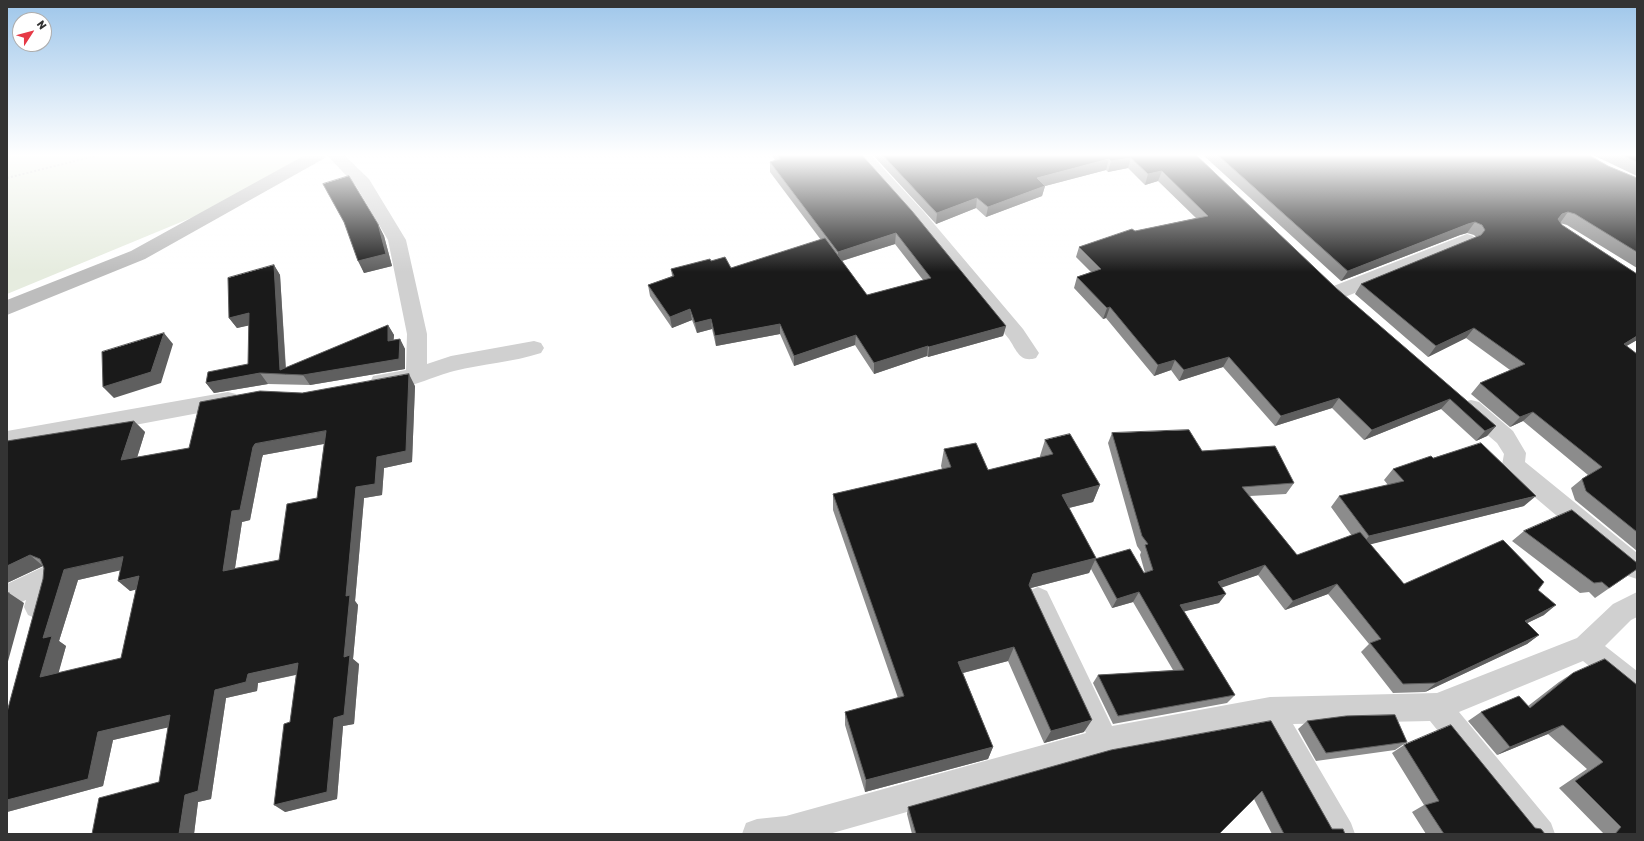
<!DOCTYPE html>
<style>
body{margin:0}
#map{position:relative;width:1644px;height:841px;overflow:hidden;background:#fff;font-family:Rubik,sans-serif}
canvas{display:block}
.frame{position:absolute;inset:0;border:8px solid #333;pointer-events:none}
.north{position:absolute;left:12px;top:12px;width:40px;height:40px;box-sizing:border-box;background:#fff;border:1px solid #adadad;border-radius:50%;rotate:54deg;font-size:11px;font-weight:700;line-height:16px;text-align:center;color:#333}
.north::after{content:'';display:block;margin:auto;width:14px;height:18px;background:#e63946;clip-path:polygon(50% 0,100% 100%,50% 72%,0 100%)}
</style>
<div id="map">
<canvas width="1644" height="841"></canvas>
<div class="frame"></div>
<div class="north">N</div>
</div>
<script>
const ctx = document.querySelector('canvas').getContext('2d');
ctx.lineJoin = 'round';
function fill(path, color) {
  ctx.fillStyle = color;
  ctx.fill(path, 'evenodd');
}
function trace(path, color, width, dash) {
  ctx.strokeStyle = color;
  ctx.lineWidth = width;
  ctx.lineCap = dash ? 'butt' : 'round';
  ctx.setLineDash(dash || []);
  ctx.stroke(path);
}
const green = new Path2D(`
 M7 154H309L198 215 7 294Z`);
const path = new Path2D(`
 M7 178 103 154`);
const street = new Path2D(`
 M326 154H343L369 179 406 240 427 334V364L451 356 534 341 541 343 544 348 541 353C513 362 483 364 454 371 431 377 396 395 373 388L370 382 373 376 406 370 407 334 388 240 356 186Z
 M853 154H870L924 212 1023 329 1039 353 1036 358C1020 363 1017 351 1009 339L912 220Z
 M1467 234 1473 236 1476 240 1473 244 1345 297 1338 299 1331 297 1328 292 1331 287Z
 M228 392 236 394 239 400 236 406 7 449V431Z
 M1471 400 1479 402 1513 431 1526 453 1525 462 1637 553V579L1628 576 1505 472 1502 465 1504 454 1497 443 1463 414 1460 408 1463 402Z
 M43 567 52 570C59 585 53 601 46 615L37 619 28 615 24 607 26 600 7 609V584Z
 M1038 587 1047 591 1112 726 1270 697 1437 693 1577 638 1613 604 1637 592V617L1631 620 1605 646 1637 671V701L1627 697 1583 661 1459 712 1551 823 1555 834H1521L1430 721 1293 724 1351 823 1355 834H1323L1263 726 1105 756 829 834H742L746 823 757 819 786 816 1086 733 1025 599 1029 591Z`);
const secondary = new Path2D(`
 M307 154H327L325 158 145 259 7 315V300L131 251Z`);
const wall = new Path2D(`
 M771 154H861L1006 326 1003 336 928 357 927 356 874 374 855 345 794 366 780 334 716 346 712 329 697 333 692 320 672 328 650 296 648 285 672 276 671 269 711 261 731 268 821 240 770 172V162L775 160ZM895 244 923 280 867 295 842 261Z
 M872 154H928L930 156 1195 154 1336 288 1496 426 1487 436 1476 441 1441 409 1364 440 1332 408 1275 426 1223 367 1179 381 1171 370 1154 376 1106 318 1103 319 1074 288 1077 277 1091 272 1076 257 1079 247 1135 231 1196 218 1158 181 1145 185 1128 168 1108 172 1106 170 1045 186 1042 196 986 217 976 208 936 224Z
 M1202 154H1587L1608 166 1637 178V268L1567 225 1560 223 1562 225 1637 274V340L1626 346 1637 354V551L1575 500 1571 488 1582 479 1588 475 1523 421 1510 427 1471 394 1480 383 1510 370 1466 338 1428 357 1355 294 1361 284 1476 237 1474 235 1467 233 1460 235 1341 281Z
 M1591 154H1637V176Z
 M323 184 378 224 384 236 392 266 364 273 345 224Z
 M274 265 280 275 286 368 388 325 394 335 393 340 400 339 405 349V369L310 385 268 384 214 393 206 383 248 364 249 325 237 328 229 318Z
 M415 386 412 462 384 468 382 495 364 498 355 601 358 605 353 659 359 664 354 724 343 726 337 799 285 812 290 722 296 675 258 683 257 691 226 698 211 799 198 802 194 834H92L159 782 168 727 113 740 103 786 7 812V712L43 579 44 568 43 566 7 583V440L8 441 134 421 145 432 137 457 189 448 302 393ZM324 444 317 498 279 560 235 568 242 522 250 520 262 458 263 455ZM120 570 130 591 136 589 121 658 58 673 66 646 59 641 78 580Z
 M1112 433 1202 451 1294 483 1286 494 1250 496 1297 555 1352 536 1331 507 1339 496 1388 485 1384 480 1393 469 1433 458 1524 506 1370 544 1404 584 1538 590 1544 615 1527 623 1539 635 1527 644 1425 692 1393 693 1361 652 1369 644 1328 594 1285 610 1258 575 1222 587 1219 603 1184 611 1235 695 1227 703 1113 724 1093 683 1098 675 1173 670 1133 602 1112 608 1091 569 1089 573 1031 588 1084 732 1044 743 1008 661 963 673 993 747 988 759 865 792 845 725V712L898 698 833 510V494L942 469 941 466 944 449 988 470 1040 457V456L1045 440 1100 485 1093 502 1069 508 1096 558V559L1144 573H1145L1140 555 1141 552 1137 546 1108 443Z
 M1524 531 1637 569 1595 598 1589 592 1580 593 1512 541Z
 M1573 673 1637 834H1604L1559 788 1587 769 1548 734 1497 755 1468 721 1481 712 1528 706 1559 682Z
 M1271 721 1332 829 1345 834H1272L1254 799 1219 834H912L907 814 908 807Z
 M1307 721 1407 742 1395 750 1316 761 1298 729Z
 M1404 745 1535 828 1545 834H1426L1412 812 1424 805 1392 753Z`);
const shadedWall = new Path2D(`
 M1131 158 1128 168 1108 172 1111 161Z
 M1109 159 1106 170 1045 186 1042 196 986 217 988 207 1037 178Z
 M1162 171 1158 181 1145 185 1148 174Z
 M977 198 976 208 936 224 937 213Z
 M1568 212 1560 223 1554 225 1562 214Z
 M1475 222 1467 233 1460 235 1341 281 1348 271 1468 224Z
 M378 224 384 236 392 266 364 273 358 261Z
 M896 233 895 244 838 262V252Z
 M274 265 280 275 286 375 280 370Z
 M1110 307 1106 318 1103 319 1107 308Z
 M690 309 692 320 672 328 670 317Z
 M249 313 256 324 237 328 229 318Z
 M711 319 712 329 697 333 695 323Z
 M780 324V334L716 346 715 336Z
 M388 325 394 335 393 351 388 341Z
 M1006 326 1003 336 928 357 929 347Z
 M1474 328 1466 338 1428 357 1436 346Z
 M164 333 173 344 161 383 114 398 103 387Z
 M856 335 855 345 794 366V356Z
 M1637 336V340L1613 354 1624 344Z
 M400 339 405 349V369L310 385 303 375Z
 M928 346 927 356 874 374V363Z
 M1229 357 1223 367 1179 381 1184 370Z
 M1175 360 1171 370 1154 376 1158 365Z
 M260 373 268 384 214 393 206 383Z
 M409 374 415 386 412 462 384 468 382 495 364 498 355 601 358 605 353 659 359 664 354 724 343 726 337 799 285 812 274 805 334 718 344 657 346 596 356 487 377 457Z
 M1339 398 1332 408 1275 426 1281 416Z
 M1450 399 1441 409 1364 440 1372 430Z
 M1533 412 1523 421 1510 427 1520 417Z
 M134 421 145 432 133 471 121 460Z
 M1496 426 1487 436 1476 441 1485 431Z
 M326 431 334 442 263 455 262 458 250 520 242 522 233 581 223 571 232 511 253 447 255 444Z
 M1100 485 1093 502 1056 511 1062 495Z
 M1536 496 1524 506 1360 547 1369 536Z
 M30 555 43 566 7 583V566Z
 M123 557 135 567 78 580 59 641 66 646 55 686 40 677 43 638 64 570Z
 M1096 558 1089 573 1027 589 1033 574Z
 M1265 565 1258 575 1212 591 1218 582Z
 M139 576 151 586 130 591 118 581Z
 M1337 584 1328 594 1285 610 1293 601Z
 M1139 592 1133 602 1112 608 1117 599Z
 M9 593 24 603 7 665V601Z
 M1226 594 1219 603 1174 614 1180 605Z
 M1556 605 1544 615 1513 630 1525 621Z
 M1539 635 1527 644 1425 692 1436 683Z
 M1014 647 1008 661 955 675 958 662Z
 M298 663 308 672 258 683 257 691 226 698 211 799 198 802 194 834H179L185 795 215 690 248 674Z
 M170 715 183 724 113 740 103 786 7 812V800L98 732Z
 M1092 720 1084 732 1044 743 1051 731Z
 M1563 725 1548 734 1497 755 1510 747Z
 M993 747 988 759 865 792 866 780Z`);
const building = new Path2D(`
 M777 154H861L912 211 1006 326 929 347 928 346 874 363 856 335 794 356 780 324 715 336 711 319 695 323 690 309 670 317 648 285 674 276 671 269 710 259 711 261 725 257 731 268 825 238 867 295 931 278 896 233 838 252 770 162 780 159Z
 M882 154H928L930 156 934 154H1195L1336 288 1496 426 1485 431 1450 399 1372 430 1339 398 1281 416 1229 357 1184 370 1175 360 1158 365 1110 307 1107 308 1077 277 1101 269 1079 247 1132 229 1135 231 1208 216 1162 171 1148 174 1131 158 1111 161 1109 159 1037 178 1045 186 988 207 977 198 937 213Z
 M1217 154H1587L1608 166 1637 178V252L1575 214 1568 212 1562 214 1558 219 1562 225 1637 274V336L1624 344 1637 354V532L1586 491 1582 479 1602 467 1533 412 1520 417 1480 383 1525 364 1474 328 1436 346 1361 284 1481 235 1485 230 1482 225 1475 222 1468 224 1348 271Z
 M1621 154H1637V162Z
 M349 176 378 224 386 254 358 261 344 222 323 184Z
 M274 265 280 370 388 325V341L400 339 399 359 303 375 260 373 206 383 208 372 248 364 249 313 229 318 228 278Z
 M164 333 151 372 103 387 102 352Z
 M409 374 406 451 377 457 375 484 356 487 346 596 350 595 344 657 350 655 344 715 334 718 327 792 274 805 284 724 290 722 298 663 248 674 246 682 215 690 198 791 185 795 179 834H92L99 798 159 782 170 715 98 732 88 779 7 800V712L43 579 44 568 40 559 30 555 7 566V441L134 421 121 460 189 448 200 402 260 391 302 393ZM326 431 317 498 287 504 279 560 223 571 232 511 240 510 253 447 255 444ZM123 557 118 581 139 576 121 658 40 677 52 636 43 638 64 570Z
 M1189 430 1202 451 1275 446 1294 483 1242 487 1297 555 1360 532 1404 584 1503 540 1544 582 1538 590 1556 605 1525 621 1539 635 1436 683 1403 684 1370 643 1381 639 1337 584 1293 601 1265 565 1218 582 1226 594 1180 605 1235 695 1118 716 1098 675 1184 670 1139 592 1117 599 1095 559 1130 549 1144 573 1153 570 1145 545 1148 544 1142 536 1112 433Z
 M1070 434 1100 485 1062 495 1096 558 1033 574 1029 585 1092 720 1051 731 1014 647 958 662 993 747 866 780 845 712 904 696 833 494 951 467 944 449 976 443 988 470 1053 454 1045 440Z
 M1481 443 1536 496 1369 536 1339 496 1404 481 1393 469 1431 456 1433 458Z
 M1572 510 1637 563V569L1609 588 1602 582 1594 583 1524 531Z
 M9 593 7 601V594Z
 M1605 659 1637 685V834H1615L1621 827 1575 781 1603 762 1563 725 1510 747 1481 712 1519 696 1530 708 1573 673Z
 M1395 715 1407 742 1326 753 1307 721 1346 716Z
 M1271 721 1332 829H1343L1345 834H1284L1262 791 1219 834H916L908 807 1111 750Z
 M1451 725 1535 828 1541 829 1545 834H1444L1425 805 1439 801 1404 745Z`);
fill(green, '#e6ecdf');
trace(path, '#cdcdcd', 2, [2, 2]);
fill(street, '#d0d0d0');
fill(secondary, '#bdbdbd');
fill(wall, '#8c8c8c');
fill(shadedWall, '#5f5f5f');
fill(building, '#1a1a1a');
trace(building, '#5f5f5f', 1);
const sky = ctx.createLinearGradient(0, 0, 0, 272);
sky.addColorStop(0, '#9ec6ea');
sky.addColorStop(0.57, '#fff');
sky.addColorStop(1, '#ffffff00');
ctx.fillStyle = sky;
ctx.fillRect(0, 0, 1644, 272);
</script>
